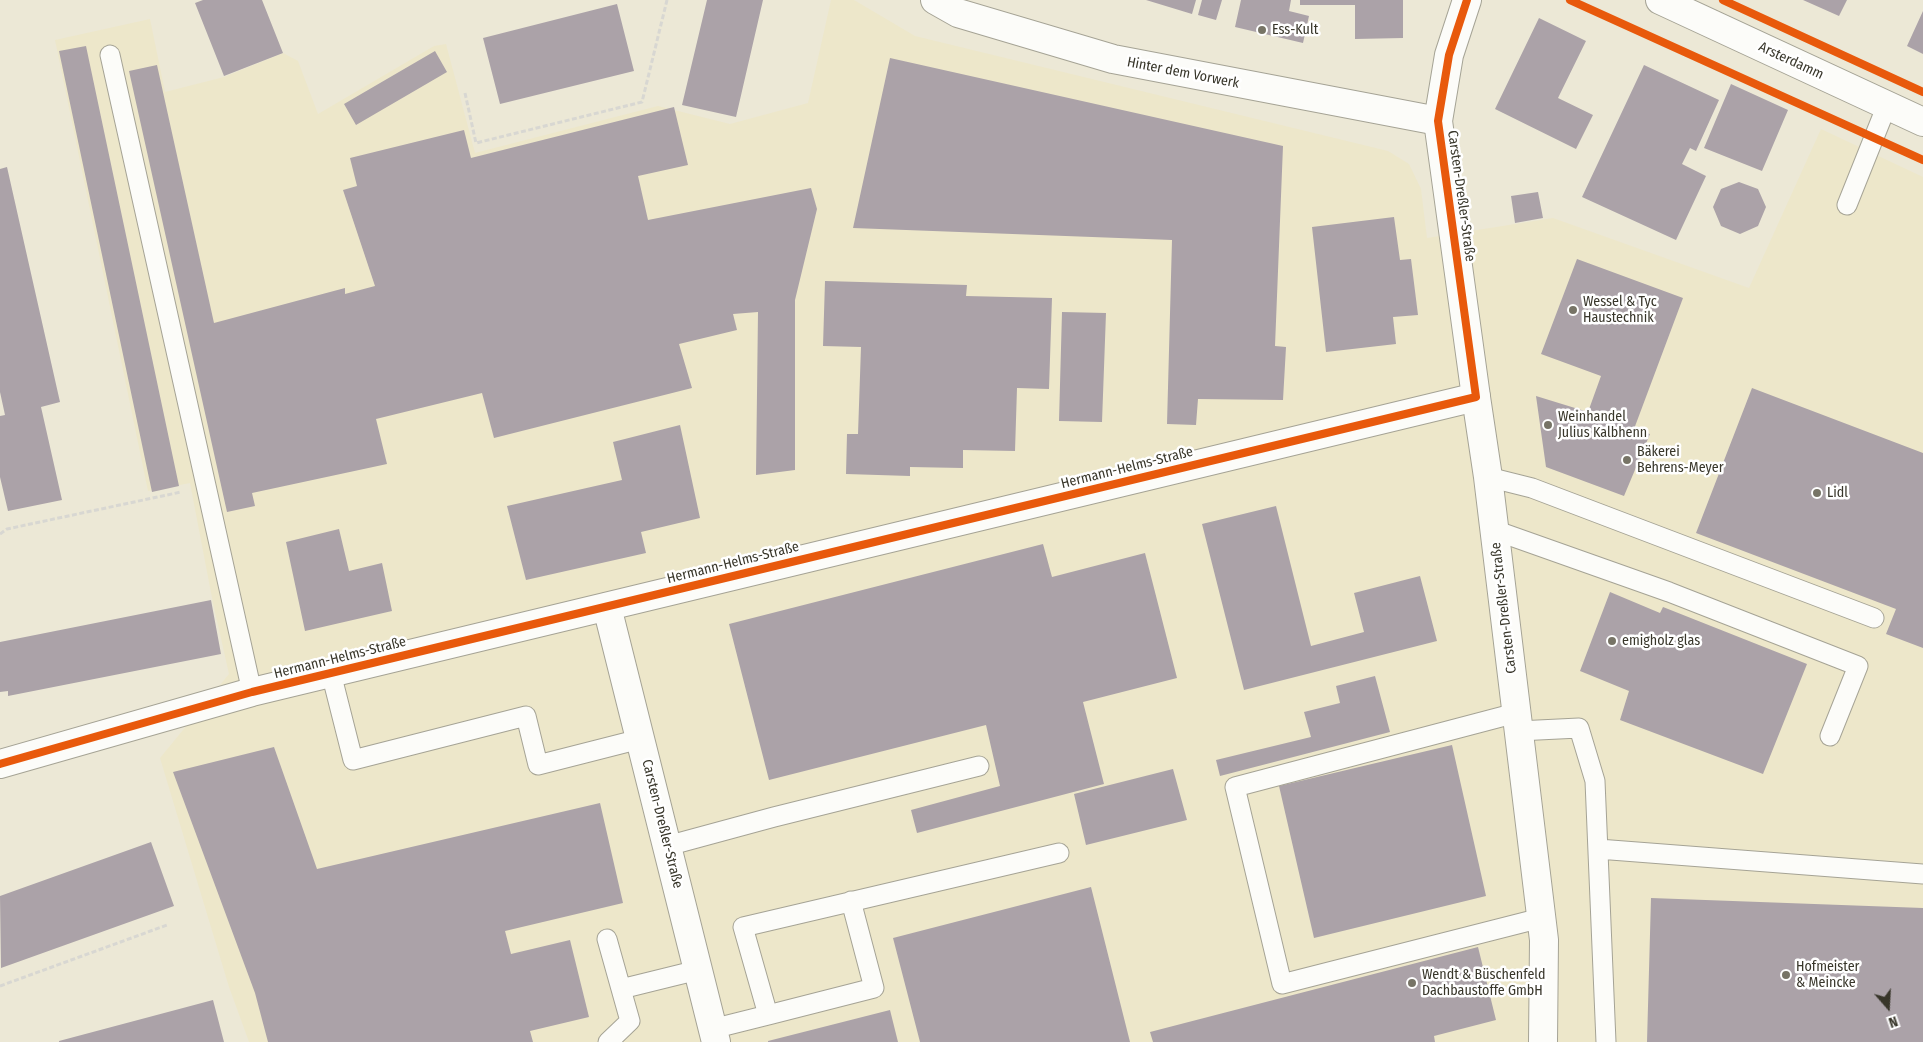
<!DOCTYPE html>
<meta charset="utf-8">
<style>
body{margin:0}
#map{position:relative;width:1923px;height:1042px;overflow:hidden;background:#ece8d6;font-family:"Fira Sans Condensed",sans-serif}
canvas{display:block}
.north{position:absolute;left:1863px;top:982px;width:50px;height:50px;-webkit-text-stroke:4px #fff;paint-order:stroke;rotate:161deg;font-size:14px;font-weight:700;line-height:20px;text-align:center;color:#38362a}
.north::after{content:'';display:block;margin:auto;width:18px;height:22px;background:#38362a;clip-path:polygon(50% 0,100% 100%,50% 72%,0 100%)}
</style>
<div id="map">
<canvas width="1923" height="1042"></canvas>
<div class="north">N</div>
</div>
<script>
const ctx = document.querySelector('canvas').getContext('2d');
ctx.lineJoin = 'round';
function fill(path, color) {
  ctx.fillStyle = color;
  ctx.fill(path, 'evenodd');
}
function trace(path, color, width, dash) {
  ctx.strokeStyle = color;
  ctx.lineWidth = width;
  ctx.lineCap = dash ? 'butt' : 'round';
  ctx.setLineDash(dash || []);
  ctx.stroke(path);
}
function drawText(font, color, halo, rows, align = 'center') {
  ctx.font = font + ' "Fira Sans Condensed",sans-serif';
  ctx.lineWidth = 5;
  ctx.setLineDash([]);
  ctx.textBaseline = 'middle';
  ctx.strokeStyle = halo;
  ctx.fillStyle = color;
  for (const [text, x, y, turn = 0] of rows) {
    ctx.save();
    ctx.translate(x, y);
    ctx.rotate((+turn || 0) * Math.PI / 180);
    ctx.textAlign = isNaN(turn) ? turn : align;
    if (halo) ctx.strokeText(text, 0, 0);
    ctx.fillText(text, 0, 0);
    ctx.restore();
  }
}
const built = new Path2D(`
 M831 0H854L915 36 1388 151 1409 164 1421 189 1427 238 1553 218 1749 288 1821 129 1923 177V1042H249L229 987 160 758 229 674 213 603 190 483 148 491 55 40 150 19 165 92 224 77 283 53 298 61 318 114 434 46 446 44 475 153 658 106 730 124 808 103Z`);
const building = new Path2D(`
 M203 0H262L283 53 224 76 195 3Z
 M707 0H763L736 117 682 105Z
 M1146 0H1196L1192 14Z
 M1202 0H1222L1216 20 1198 15Z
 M1241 0H1291L1289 11 1309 16 1303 43 1235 27Z
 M1300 0H1403V38L1355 39V5H1300Z
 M1803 0H1847L1839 16Z
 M617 4 634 71 500 104 483 38Z
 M1923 11V54L1907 46Z
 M1539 18 1586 41 1558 98 1593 115 1576 149 1495 109Z
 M86 46 179 486 152 492 59 51Z
 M435 51 447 72 356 125 344 104Z
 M890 58 1283 146 1275 346 1286 347 1283 400 1198 399 1196 425 1167 424 1172 240 853 228Z
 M157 65 214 323 345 288V294L375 286 343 190 357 186 350 158 464 130 471 158 674 107 688 165 638 176 648 220 811 188 817 209 795 300V470L756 475 758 312 733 314 737 330 679 344 692 388 494 438 482 393 376 419 387 464 252 493 255 506 227 512 129 71Z
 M1644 65 1719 100 1696 151 1690 148 1682 164 1706 176 1676 240 1582 197Z
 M1731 84 1788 110 1762 171 1704 148Z
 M7 167 60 402 41 407 62 500 8 511 0 477V416L5 415 0 392V169Z
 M1739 182 1758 189 1766 207 1758 226 1740 234 1721 226 1713 207 1721 189Z
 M1538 192 1543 218 1515 223 1511 196Z
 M1394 217 1400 260 1411 259 1418 315 1393 317 1396 344 1326 352 1312 227Z
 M1577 259 1683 298 1634 429 1650 434 1624 496 1546 467 1536 396 1588 412 1601 376 1541 354Z
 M825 281 967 285 966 296 1052 298 1049 389 1017 388 1015 451 963 450V468L910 467V476L846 474 847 434H858L861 347 823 346Z
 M1062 312 1106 313 1102 422 1059 421Z
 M1752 388 1923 453V648L1886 634 1896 609 1696 533Z
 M680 425 700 518 641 532 646 553 526 580 507 506 622 480 613 442Z
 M1276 506 1311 646 1364 632 1354 593 1420 576 1437 641 1244 690 1202 524Z
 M339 529 349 571 382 563 392 611 305 631 286 542Z
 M1043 544 1052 577 1145 553 1177 678 1083 702 1104 784 917 833 911 810 1000 786 986 725 769 780 729 624Z
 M1610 592 1660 613 1663 607 1807 664 1763 774 1620 720 1629 691 1580 671Z
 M211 600 221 654 8 696V691L0 692V642Z
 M1375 676 1390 732 1220 776 1216 760 1311 737 1304 712 1340 703 1336 686Z
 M1452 745 1486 896 1314 938 1279 786Z
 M274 747 317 869 600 803 623 903 505 931 511 954 570 940 589 1017 530 1031 533 1042H268L255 993 173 772Z
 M1173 769 1187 820 1086 845 1074 794Z
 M151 842 174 906 1 968 0 896Z
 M1091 887 1130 1042H920L893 938Z
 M1651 898 1923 908V1042H1647Z
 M1478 947 1496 1020 1434 1036 1435 1042H1153L1150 1032Z
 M213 1000 224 1042H59V1041Z
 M890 1010 898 1042H768V1041Z`);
const path = new Path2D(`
 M465 93 476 143 642 102 667 0
 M0 534 7 529 181 492
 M0 986 167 925`);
const service = new Path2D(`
 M110 55 252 692
 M1847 205 1887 105
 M1488 477 1532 488 1874 618
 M1494 530 1669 592 1858 666 1830 736
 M331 673 353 760 526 716 538 765 640 739
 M1516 713 1235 787 1282 984 1541 918
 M1518 731 1579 728 1595 781 1606 1042
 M667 846 774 817 979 766
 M1598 849 1923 874
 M607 939 630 1021 608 1042
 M621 989 698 970
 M768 1015 874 988 851 901
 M712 1029 768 1015 743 927 1059 853`);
const minor = new Path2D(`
 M935 0 958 13 1113 59 1438 121
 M1476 397 1488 477 1544 940 1543 1042
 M607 607 716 1042`);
const tertiary = new Path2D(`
 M1660 0 1923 122
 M0 764 252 692 1476 397 1438 121 1449 55 1467 0`);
const cycleway = new Path2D(`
 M1570 0 1923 160
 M1723 0 1923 92
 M0 764 252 692 1476 397 1438 121 1449 55 1467 0`);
const markers = [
 [1262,30,5,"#777466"],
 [1573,310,5,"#777466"],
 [1548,425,5,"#777466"],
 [1627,460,5,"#777466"],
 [1817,493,5,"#777466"],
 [1612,641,5,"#777466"],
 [1786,975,5,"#777466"],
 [1412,983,5,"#777466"]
];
const poiNames = [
 ["Ess-Kult",1272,30],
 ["Wessel & Tyc",1583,302],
 ["Haustechnik",1583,318],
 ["Weinhandel",1558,417],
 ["Julius Kalbhenn",1558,433],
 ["Bäkerei",1637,452],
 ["Behrens-Meyer",1637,468],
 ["Lidl",1827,493],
 ["emigholz glas",1622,641],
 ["Hofmeister",1796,967],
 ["& Meincke",1796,983],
 ["Wendt & Büschenfeld",1422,975],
 ["Dachbaustoffe GmbH",1422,991]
];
const streetNames = [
 ["Arsterdamm",1791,61,25],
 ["Hinter dem Vorwerk",1183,73,11],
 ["Carsten-Dreßler-Straße",1461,196,82],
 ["Hermann-Helms-Straße",1127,468,-14],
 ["Hermann-Helms-Straße",733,563,-14],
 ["Carsten-Dreßler-Straße",1504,608,-97],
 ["Hermann-Helms-Straße",340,658,-14],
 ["Carsten-Dreßler-Straße",662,824,76]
];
fill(built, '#ede7ca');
fill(building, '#aba2a8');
trace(service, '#a5a395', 21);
trace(minor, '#a5a395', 30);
trace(tertiary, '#a5a395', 30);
trace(path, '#d8d7d2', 3, [5, 2.5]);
trace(service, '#fcfcf9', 19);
trace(minor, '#fcfcf9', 28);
trace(tertiary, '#fcfcf9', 28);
trace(cycleway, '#e8590c', 8);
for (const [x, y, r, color] of markers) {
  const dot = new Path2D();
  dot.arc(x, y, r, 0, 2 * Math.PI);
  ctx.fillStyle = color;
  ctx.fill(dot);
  trace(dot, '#fff', 2);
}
drawText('14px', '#38362a', '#fff', poiNames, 'left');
drawText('14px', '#38362a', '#fff', streetNames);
</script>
